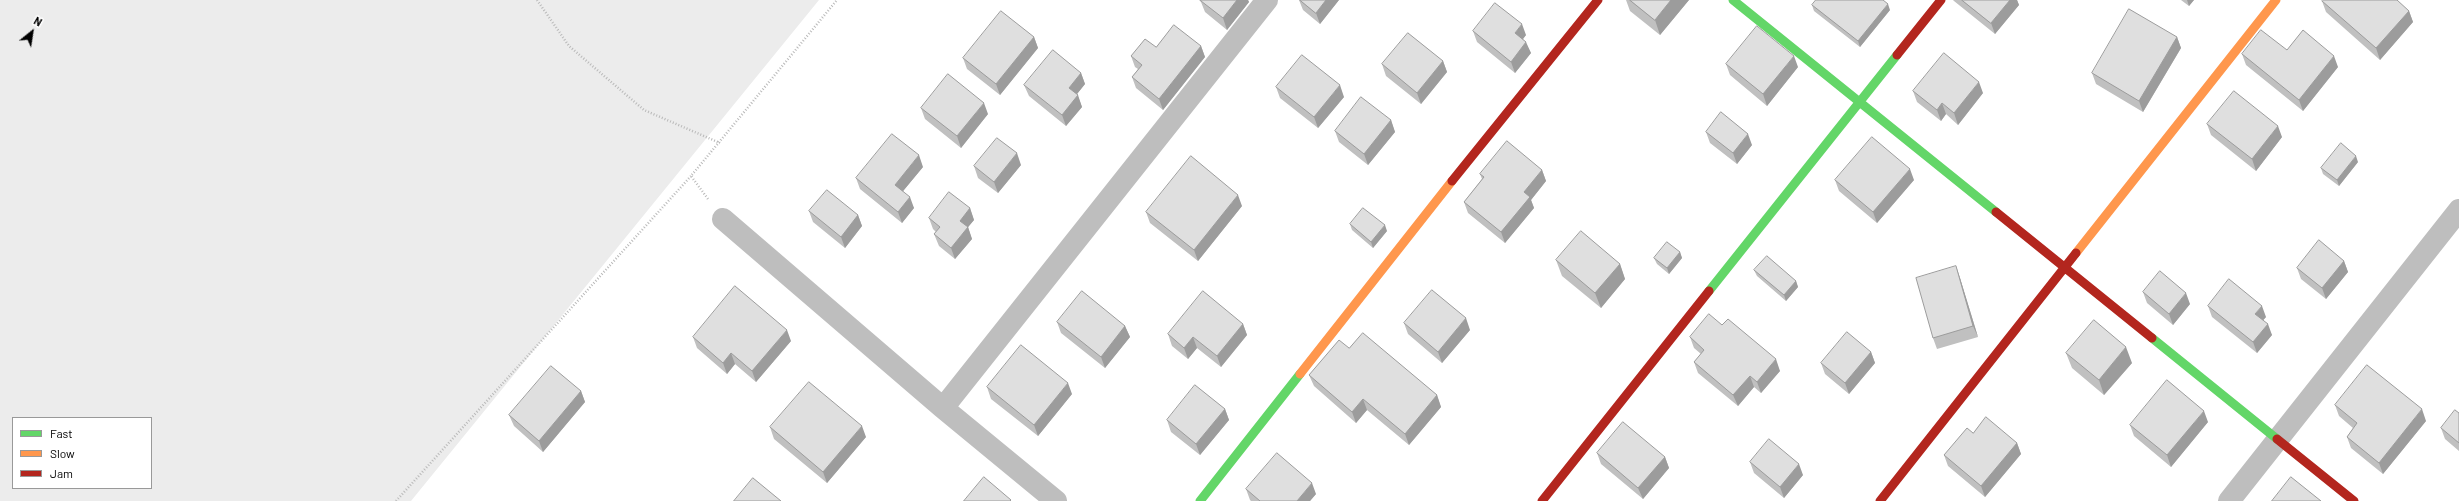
<!DOCTYPE html>
<style>
body{margin:0}
#map{position:relative;width:2459px;height:501px;overflow:hidden;background:#fff;font-family:Barlow,sans-serif}
canvas{display:block}
.legend{position:absolute;left:12px;top:417px;width:140px;height:72px;box-sizing:border-box;background:#fff;border:1px solid #999;margin:0;padding:5px 7px;list-style:none;font-size:12px;color:#000}
.legend li{display:flex;align-items:center;gap:8px;height:20px}
.legend b{width:20px;border:1px solid #999}
.north{position:absolute;left:12px;top:12px;width:40px;height:40px;-webkit-text-stroke:3px #fff;paint-order:stroke;rotate:30deg;font-size:11px;font-weight:700;line-height:16px;text-align:center;color:#000}
.north::after{content:'';display:block;margin:auto;width:14px;height:18px;background:#000;clip-path:polygon(50% 0,100% 100%,50% 72%,0 100%)}
</style>
<div id="map">
<canvas width="2459" height="501"></canvas>
<ul class="legend">
<li><b style="height:5px;background:#63d668"></b>Fast</li>
<li><b style="height:5px;background:#ff974d"></b>Slow</li>
<li><b style="height:5px;background:#b3261e"></b>Jam</li>
</ul>
<div class="north">N</div>
</div>
<script>
const ctx = document.querySelector('canvas').getContext('2d');
ctx.lineJoin = 'round';
function fill(path, color) {
  ctx.fillStyle = color;
  ctx.fill(path, 'evenodd');
}
function trace(path, color, width, dash) {
  ctx.strokeStyle = color;
  ctx.lineWidth = width;
  ctx.lineCap = dash ? 'butt' : 'round';
  ctx.setLineDash(dash || []);
  ctx.stroke(path);
}
const green = new Path2D(`
 M0 0H819L411 501H0ZM13 418H151V488H13Z`);
const path = new Path2D(`
 M537 0 569 46 644 110 720 143
 M708 199 691 176 837 0
 M396 501 691 176`);
const street = new Path2D(`
 M723 219 943 408 1056 501
 M943 408 1267 0
 M2229 501 2459 210`);
const fast = new Path2D(`
 M1733 0 1996 212
 M1709 291 1897 55
 M2152 338 2277 439
 M1200 501 1300 374`);
const slow = new Path2D(`
 M2076 253 2276 0
 M1300 374 1452 181`);
const jam = new Path2D(`
 M1897 55 1941 0
 M1452 181 1598 0
 M1996 212 2152 338
 M2277 439 2354 501
 M1542 501 1709 291
 M1880 501 2076 253`);
const wall = new Path2D(`
 M1199 0H1248L1249 2 1227 30 1205 12 1201 2Z
 M1299 0H1339L1320 24 1303 10Z
 M1626 0H1689L1660 35 1630 11Z
 M1953 0H2017L2019 5 1995 34 1954 1Z
 M2181 0H2194L2189 6Z
 M2322 1 2409 11 2413 22 2380 60 2326 12Z
 M1812 5 1890 10 1860 47 1814 11Z
 M1473 31 1526 35 1523 39 1531 53 1515 73 1477 42Z
 M1034 37 1038 48 1000 95 967 69 963 58Z
 M2177 37 2181 48 2143 112 2096 84 2092 73Z
 M1201 46 1205 57 1163 110 1136 88 1132 77 1138 69 1135 67 1131 56 1156 47Z
 M2287 50 2338 67 2303 111 2246 65 2242 54Z
 M1443 61 1447 72 1421 104 1386 76 1382 64Z
 M1726 64 1798 67 1767 106 1730 75Z
 M1081 73 1085 84 1077 94 1082 107 1066 126 1029 96 1024 85Z
 M1276 87 1344 97 1318 128 1280 98Z
 M1913 91 1983 93 1958 125 1946 114 1941 121 1917 102Z
 M921 108 988 114 961 148 925 119Z
 M1391 120 1395 132 1368 165 1339 142 1335 131Z
 M2207 124 2282 137 2256 171 2211 135Z
 M1706 132 1752 145 1737 164 1710 143Z
 M2358 162 2339 186 2323 174 2321 168Z
 M1021 165 998 193 978 178 974 166Z
 M923 167 903 191 914 208 902 223 860 189 856 178Z
 M1542 170 1546 181 1531 200 1534 208 1505 243 1468 213 1464 202 1482 179 1480 174Z
 M1835 180H1914L1877 223 1839 191Z
 M1242 206 1198 261 1150 223 1146 212Z
 M970 208 974 220 968 227 972 239 955 259 939 246 934 234 936 232 933 229 929 218Z
 M809 211 858 215 862 226 845 248 813 222Z
 M1350 224 1387 231 1373 248 1352 230Z
 M1680 252 1682 258 1669 274 1657 264 1654 258Z
 M1556 260 1620 264 1625 279 1601 308 1562 276Z
 M2344 261 2348 272 2326 299 2301 279 2297 268Z
 M1956 266 1960 278 1978 337 1937 349 1933 338Z
 M1754 270 1796 281 1798 287 1786 301 1757 276Z
 M2143 292 2190 304 2173 325 2147 303Z
 M2208 306 2266 317 2263 320 2272 335 2257 353 2212 317Z
 M1057 322 1125 326 1130 337 1105 368 1061 333Z
 M1404 323 1470 330 1442 363 1408 334Z
 M1243 324 1247 335 1221 367 1197 348 1188 359 1172 346 1168 334Z
 M1722 325 1780 371 1761 393 1754 387 1738 406 1698 373 1694 362 1701 354 1694 348 1690 337Z
 M693 337 791 341 756 382 735 364 727 374 697 348Z
 M1349 348 1437 395 1441 407 1409 445 1367 410 1356 423 1314 386 1309 375Z
 M1871 352 1875 363 1849 394 1825 374 1821 363Z
 M2066 353 2132 363 2104 395 2072 368Z
 M987 387 1072 394 1038 436 991 399Z
 M581 391 585 402 543 452 514 426 509 415Z
 M2335 405 2426 421 2383 474 2351 448 2347 437 2353 428 2339 416Z
 M1225 409 1229 420 1200 455 1171 432 1167 420Z
 M2459 413V451L2445 439 2441 428Z
 M2208 422 2171 467 2134 436 2130 425Z
 M770 427 866 437 827 483 774 439Z
 M1973 433 2017 443 2021 454 1985 497 1948 466 1944 455Z
 M1597 453 1665 457 1669 468 1643 499 1601 464Z
 M1750 462 1803 475 1784 498 1754 473Z
 M1246 489 1316 494 1310 501H1251L1250 500Z`);
const shadedWall = new Path2D(`
 M1237 0H1248L1249 2 1227 30 1223 18Z
 M1326 0H1339L1320 24 1316 13Z
 M1671 0H1689L1660 35 1655 20Z
 M2010 0H2017L2019 5 1995 34 1991 23Z
 M2187 0H2194L2189 6Z
 M1888 4 1890 10 1860 47 1858 41Z
 M2409 11 2413 22 2380 60 2376 48Z
 M1522 24 1526 35 1519 44 1515 33Z
 M1034 37 1038 48 1000 95 996 84Z
 M2177 37 2181 48 2143 112 2139 101Z
 M1526 42 1531 53 1515 73 1511 62Z
 M1201 46 1205 57 1163 110 1159 99Z
 M1794 56 1798 67 1767 106 1763 94Z
 M2334 56 2338 67 2303 111 2299 100Z
 M1443 61 1447 72 1421 104 1417 93Z
 M1081 73 1085 84 1073 99 1069 88Z
 M1979 82 1983 93 1958 125 1954 113Z
 M1340 85 1344 97 1318 128 1314 117Z
 M1078 95 1082 107 1066 126 1062 115Z
 M984 103 988 114 961 148 957 136Z
 M1942 103 1946 114 1941 121 1937 110Z
 M1391 120 1395 132 1368 165 1364 154Z
 M2278 126 2282 137 2256 171 2252 159Z
 M1748 134 1752 145 1737 164 1733 153Z
 M1017 153 1021 165 998 193 994 182Z
 M919 155 923 167 899 196 895 185Z
 M2356 156 2358 162 2339 186 2337 180Z
 M1910 169 1914 180 1877 223 1873 212Z
 M1542 170 1546 181 1531 200 1534 208 1505 243 1501 232 1524 192Z
 M1238 195 1242 206 1198 261 1194 250Z
 M910 197 914 208 902 223 898 212Z
 M970 208 974 220 964 232 960 221Z
 M858 215 862 226 845 248 841 237Z
 M1385 225 1387 231 1373 248 1371 242Z
 M968 227 972 239 955 259 951 248Z
 M1680 252 1682 258 1669 274 1667 268Z
 M2344 261 2348 272 2326 299 2322 288Z
 M1620 264 1625 279 1601 308 1595 293Z
 M1956 266 1960 278 1978 337 1973 326Z
 M1796 281 1798 287 1786 301 1784 295Z
 M2186 293 2190 304 2173 325 2169 314Z
 M2262 306 2266 317 2259 325 2255 314Z
 M1466 318 1470 330 1442 363 1438 352Z
 M1243 324 1247 335 1221 367 1217 356Z
 M2268 324 2272 335 2257 353 2253 342Z
 M1125 326 1130 337 1105 368 1101 357Z
 M787 330 791 341 756 382 752 371Z
 M1193 337 1197 348 1188 359 1184 348Z
 M2126 347 2132 363 2104 395 2099 380Z
 M1871 352 1875 363 1849 394 1845 383Z
 M731 353 735 364 727 374 723 363Z
 M1776 359 1780 371 1761 393 1757 382Z
 M1750 376 1754 387 1738 406 1733 395Z
 M1068 383 1072 394 1038 436 1034 425Z
 M581 391 585 402 543 452 539 441Z
 M1437 395 1441 407 1409 445 1405 434Z
 M1363 399 1367 410 1356 423 1352 412Z
 M1225 409 1229 420 1200 455 1196 444Z
 M2422 409 2426 421 2383 474 2379 463Z
 M2204 411 2208 422 2171 467 2167 455Z
 M862 426 866 437 827 483 823 472Z
 M2017 443 2021 454 1985 497 1981 486Z
 M1665 457 1669 468 1643 499 1638 488Z
 M1799 464 1803 475 1784 498 1780 487Z
 M1312 483 1316 494 1310 501H1297Z`);
const building = new Path2D(`
 M1201 0H1237L1223 18 1201 1Z
 M1300 0H1326L1316 13Z
 M1630 0H1671L1655 20Z
 M1816 0H1883L1888 4 1858 41 1812 5Z
 M1962 0H2010L1991 23Z
 M2323 0H2397L2409 11 2376 48 2322 1Z
 M1495 3 1522 24 1515 33 1526 42 1511 62 1473 31Z
 M2129 9 2177 37 2139 101 2092 73Z
 M1001 11 1034 37 996 84 963 58Z
 M1174 25 1201 46 1159 99 1132 77 1142 65 1131 56 1145 39 1156 47Z
 M1757 26 1794 56 1763 94 1726 64Z
 M2261 30 2287 50 2303 30 2334 56 2299 100 2242 54Z
 M1408 33 1443 61 1417 93 1382 64Z
 M1053 50 1081 73 1069 88 1078 95 1062 115 1024 85Z
 M1944 53 1979 82 1954 113 1942 103 1937 110 1913 91Z
 M1302 55 1340 85 1314 117 1276 87Z
 M948 74 984 103 957 136 921 108Z
 M2234 91 2278 126 2252 159 2207 124Z
 M1361 97 1391 120 1364 154 1335 131Z
 M1721 112 1748 134 1733 153 1706 132Z
 M892 134 919 155 895 185 910 197 898 212 856 178Z
 M1872 137 1910 169 1873 212 1835 180Z
 M997 138 1017 153 994 182 974 166Z
 M1507 141 1542 170 1524 192 1530 197 1501 232 1464 202 1484 177 1480 174Z
 M2341 143 2356 156 2337 180 2321 168Z
 M1191 156 1238 195 1194 250 1146 212Z
 M827 190 858 215 841 237 809 211Z
 M949 192 970 208 960 221 968 227 951 248 934 234 940 227 929 218Z
 M1363 208 1385 225 1371 242 1350 224Z
 M1581 231 1620 264 1595 293 1556 260Z
 M2319 240 2344 261 2322 288 2297 268Z
 M1667 242 1680 252 1667 268 1654 258Z
 M1767 256 1796 281 1784 295 1754 270Z
 M1956 266 1973 326 1933 338 1916 278Z
 M2160 271 2186 293 2169 314 2143 292Z
 M2229 279 2262 306 2255 314 2268 324 2253 342 2208 306Z
 M735 286 787 330 752 371 731 353 723 363 693 337Z
 M1432 290 1466 318 1438 352 1404 323Z
 M1082 291 1125 326 1101 357 1057 322Z
 M1203 291 1243 324 1217 356 1193 337 1184 348 1168 334Z
 M1709 314 1722 325 1728 319 1776 359 1757 382 1750 376 1733 395 1694 362 1704 350 1690 337Z
 M2094 320 2126 347 2099 380 2066 353Z
 M1847 332 1871 352 1845 383 1821 363Z
 M1363 333 1437 395 1405 434 1363 399 1352 412 1309 375 1339 340 1349 348Z
 M1021 345 1068 383 1034 425 987 387Z
 M2367 365 2422 409 2379 463 2347 437 2357 423 2335 405Z
 M551 366 581 391 539 441 509 415Z
 M2167 380 2204 411 2167 455 2130 425Z
 M809 382 862 426 823 472 770 427Z
 M1195 385 1225 409 1196 444 1167 420Z
 M2455 410 2459 413V443L2441 428Z
 M1986 417 2017 443 1981 486 1944 455 1967 428 1973 433Z
 M1623 422 1665 457 1638 488 1597 453Z
 M1769 439 1799 464 1780 487 1750 462Z
 M1277 453 1312 483 1297 501H1260L1246 489Z
 M984 477 1011 500 1010 501H964Z
 M2291 477 2321 501H2272Z
 M753 478 781 501H734Z`);
fill(green, '#ececec');
trace(path, '#b9b9b9', 2.5, [1, 2]);
trace(street, '#bebebe', 22);
trace(fast, '#63d668', 9);
trace(slow, '#ff974d', 9);
trace(jam, '#b3261e', 9);
fill(wall, '#c0c0c0');
fill(shadedWall, '#9c9c9c');
fill(building, '#dfdfdf');
trace(building, '#9c9c9c', 1);
</script>
